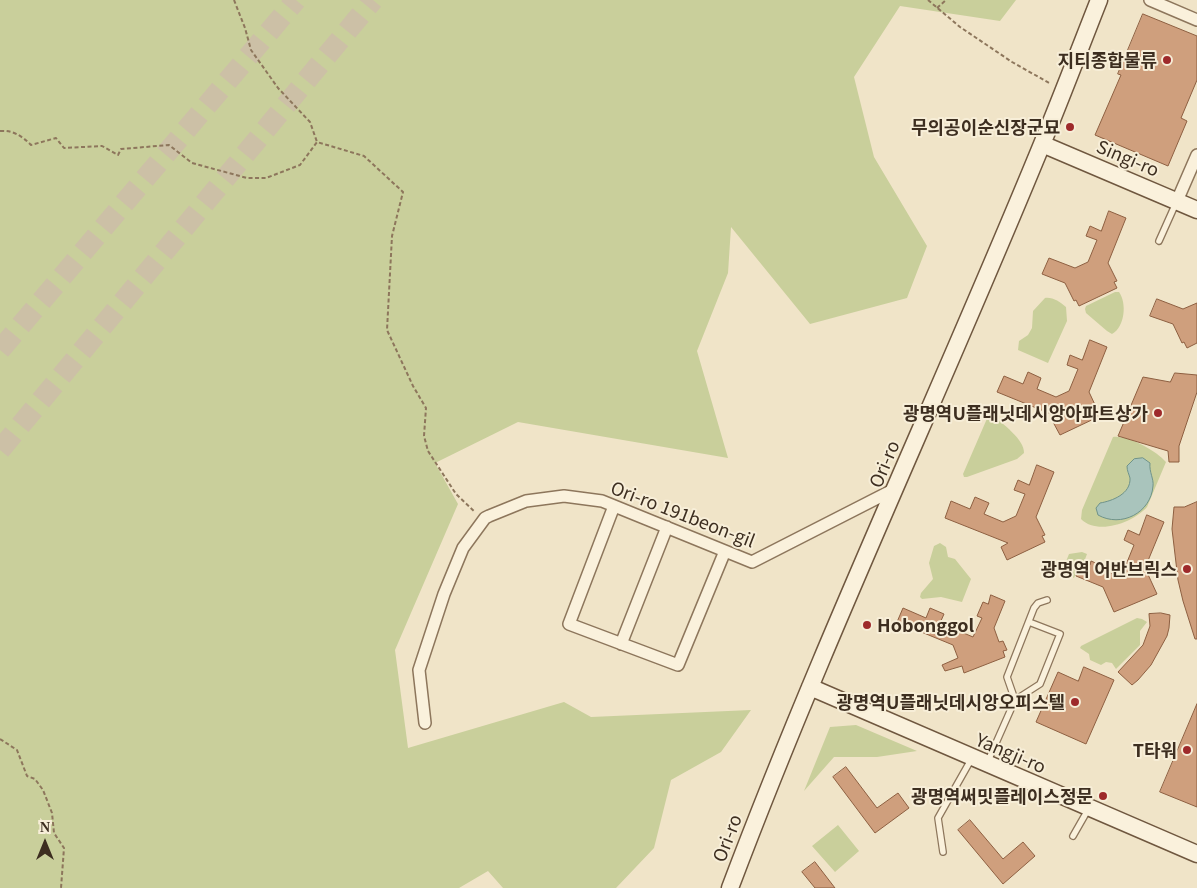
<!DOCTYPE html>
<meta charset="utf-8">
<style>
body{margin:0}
#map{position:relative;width:1197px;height:888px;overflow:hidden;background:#f0e4c8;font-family:Georgia,serif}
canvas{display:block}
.north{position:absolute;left:20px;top:818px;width:50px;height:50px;-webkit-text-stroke:4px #f7eed8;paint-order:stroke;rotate:0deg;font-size:14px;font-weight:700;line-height:20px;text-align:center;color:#3d2e20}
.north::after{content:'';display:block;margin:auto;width:18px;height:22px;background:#3d2e20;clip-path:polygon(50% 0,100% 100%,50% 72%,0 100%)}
</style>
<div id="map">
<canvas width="1197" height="888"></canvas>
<div class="north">N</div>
</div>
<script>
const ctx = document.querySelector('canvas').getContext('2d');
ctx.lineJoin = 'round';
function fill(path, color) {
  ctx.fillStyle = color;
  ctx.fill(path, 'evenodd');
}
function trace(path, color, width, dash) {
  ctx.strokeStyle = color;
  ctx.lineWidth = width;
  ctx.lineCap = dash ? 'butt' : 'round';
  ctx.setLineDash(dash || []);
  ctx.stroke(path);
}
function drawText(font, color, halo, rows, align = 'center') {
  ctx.font = font + ' Georgia,"Noto Sans KR",serif';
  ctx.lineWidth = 4;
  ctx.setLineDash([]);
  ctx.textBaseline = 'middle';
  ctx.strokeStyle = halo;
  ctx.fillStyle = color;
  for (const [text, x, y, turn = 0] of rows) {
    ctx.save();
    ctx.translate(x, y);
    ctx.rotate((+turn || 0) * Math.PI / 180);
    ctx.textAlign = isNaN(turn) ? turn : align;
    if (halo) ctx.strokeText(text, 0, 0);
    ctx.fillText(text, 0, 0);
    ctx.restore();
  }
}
const green = new Path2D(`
 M0 0H1016L1000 21 900 6 854 77 874 157 927 246 907 298 810 324 731 227 728 273 697 351 728 458 518 422 435 463 458 504 395 650 408 748 564 702 591 717 751 710 721 752 671 780 654 848 616 888H503L488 871 459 888H0Z
 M1115 292H1119C1127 303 1125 327 1112 334L1107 331 1086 313 1085 309 1086 306Z
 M1045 298C1053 297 1060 302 1066 307L1067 321 1048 363 1018 350 1019 341 1028 335 1032 328 1033 311Z
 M989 414 992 415C1002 423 1025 440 1024 453L1017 459 967 477H964L963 474Z
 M1113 437C1129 435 1156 451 1166 462L1147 507C1134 522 1098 536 1081 519L1082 510Z
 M940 543 946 547 948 557 955 559 971 579 962 602 941 597 922 599 920 597 921 593 933 579 929 563 934 546Z
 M1082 552 1087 554 1084 562 1081 561 1074 578 1071 576 1065 564 1069 554Z
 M1137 618 1142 619 1147 622 1140 631V645L1116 669 1112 663 1106 662 1101 665 1090 660 1089 654 1080 648 1081 646Z
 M856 725 917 751 877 757H834L804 791 830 727Z
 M838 825 859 851 835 872 812 846Z`);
const water = new Path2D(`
 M1143 458 1150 463C1149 472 1154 479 1153 486 1151 513 1121 528 1098 515L1096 508 1100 503C1112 501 1131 494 1130 478 1129 474 1127 471 1127 466L1134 459Z`);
const building = new Path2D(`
 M1143 14 1197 36V80L1181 118 1187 121 1168 166 1095 135 1121 75 1118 74Z
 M1109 211 1126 218 1108 263 1117 281 1114 282 1117 288 1079 306 1076 300 1074 301 1065 283 1042 274 1049 258 1075 268 1088 262 1097 240 1086 236 1090 226 1101 231Z
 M1157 299 1183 309 1197 303V343L1187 348 1184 342 1182 343 1173 324 1150 316Z
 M1090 340 1107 347 1089 392 1097 409 1095 411 1098 417 1060 435 1053 422 1061 418 997 392 1004 376 1023 384 1028 372 1041 378 1037 389 1056 397 1069 391 1078 369 1067 365 1070 355 1082 360Z
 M1175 373 1197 375V392L1179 446V462H1169L1168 451 1118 436 1143 377 1170 382Z
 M1037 465 1054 472 1036 517 1045 535 1042 536 1045 542 1007 560 1001 547 1008 543 945 518 951 501 970 509 975 497 989 503 984 514 1003 522 1016 516 1025 494 1014 490 1018 480 1029 485Z
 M1197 502V639H1195L1183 601 1178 580 1172 529 1174 507H1184Z
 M1147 515 1164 522 1145 568 1157 594 1114 612 1103 587 1076 576 1081 561 1090 565 1091 561 1105 567 1103 570 1121 577 1134 545 1124 540 1128 530 1139 535Z
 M991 595 1005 601 994 628 999 642 1003 641 1007 650 1003 651 1005 657 964 673 962 666 945 671 942 665 958 658 953 645 897 622 903 608 926 618 930 608 944 614 940 623 973 637 982 618 977 616 983 602 988 604Z
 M1161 613 1170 615 1169 628 1167 636 1151 665 1138 680 1132 685 1118 672 1143 645 1150 626 1149 614Z
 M1084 667 1114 680 1086 744 1036 722 1058 672 1078 681Z
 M1197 704V807L1160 792Z
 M846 767 877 808 898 793 909 808 875 833 833 777Z
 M970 820 1003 859 1023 842 1035 856 1003 884 958 830Z
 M815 862 835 888H815L802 872Z`);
const highwayTunnel = new Path2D(`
 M0 350 296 0
 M0 450 373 0`);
const path = new Path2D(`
 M234 0 245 28 251 50 278 88 310 122 317 142
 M928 0 960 27 1012 62 1051 84
 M937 8 946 0
 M0 131C13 130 22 136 31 145L56 138 64 148 102 146 118 155 121 149 169 145 192 163 247 178H266L300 165 317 142 364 156 403 192 392 236 387 330 413 386 426 408 424 436 428 451 456 494 475 512
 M0 739 17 750 27 776 35 779 43 790 52 813 54 833 64 848 61 888`);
const lane = new Path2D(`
 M1159 241 1176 203
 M1015 700 1040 684 1060 634 1029 622
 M988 761 1015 700 1007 677 1034 608 1038 603 1047 600
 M1073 836 1089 808
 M943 852 938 818 972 758`);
const street = new Path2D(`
 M1150 0 1197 20
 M1177 201 1197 155
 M614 506 569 624 678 665 725 551
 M621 644 667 527
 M425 723 419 670 444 594 463 548 485 518 489 516 526 501 564 496 602 501 752 562 895 489`);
const secondary = new Path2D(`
 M1042 144 1197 210
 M810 687 1197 854
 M730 888C825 636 940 393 1042 144 1062 96 1080 48 1099 0`);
const markers = [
 [1167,60,5,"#9e2a2b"],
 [1070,127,5,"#9e2a2b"],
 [1158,413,5,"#9e2a2b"],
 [1187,569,5,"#9e2a2b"],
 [867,625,5,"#9e2a2b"],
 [1075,702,5,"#9e2a2b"],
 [1187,750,5,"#9e2a2b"],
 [1103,796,5,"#9e2a2b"]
];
const poiNames = [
 ["지티종합물류",1157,60],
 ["무의공이순신장군묘",1060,127],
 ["광명역U플래닛데시앙아파트상가",1148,413],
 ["광명역 어반브릭스",1177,569],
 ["Hobonggol",877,625,"left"],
 ["광명역U플래닛데시앙오피스텔",1065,702],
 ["T타워",1177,750],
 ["광명역써밋플레이스정문",1093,796]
];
const streetNames = [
 ["Singi-ro",1128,158,23],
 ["Ori-ro",884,464,-67],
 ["Ori-ro 191beon-gil",683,514,21],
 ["Yangji-ro",1011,753,23],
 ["Ori-ro",727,838,-69]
];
fill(green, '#c9cf9b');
fill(water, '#a9c4bc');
trace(water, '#6f938a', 1);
fill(building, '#cf9f7d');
trace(building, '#8d5f41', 1);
trace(highwayTunnel, '#ccc0a6', 21, [21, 11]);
trace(lane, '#8d765c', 8);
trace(street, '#8d765c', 14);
trace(secondary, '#6f573f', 19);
trace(path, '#8d765c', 2, [4, 2.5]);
trace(lane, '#faf1dc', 5.5);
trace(street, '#faf1dc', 11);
trace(secondary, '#faf1dc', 16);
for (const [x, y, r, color] of markers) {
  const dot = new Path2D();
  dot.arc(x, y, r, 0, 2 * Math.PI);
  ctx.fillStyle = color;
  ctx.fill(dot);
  trace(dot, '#f7eed8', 2);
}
drawText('bold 18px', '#3d2e20', '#f7eed8', poiNames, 'right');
drawText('18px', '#3d2e20', '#f7eed8', streetNames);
</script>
